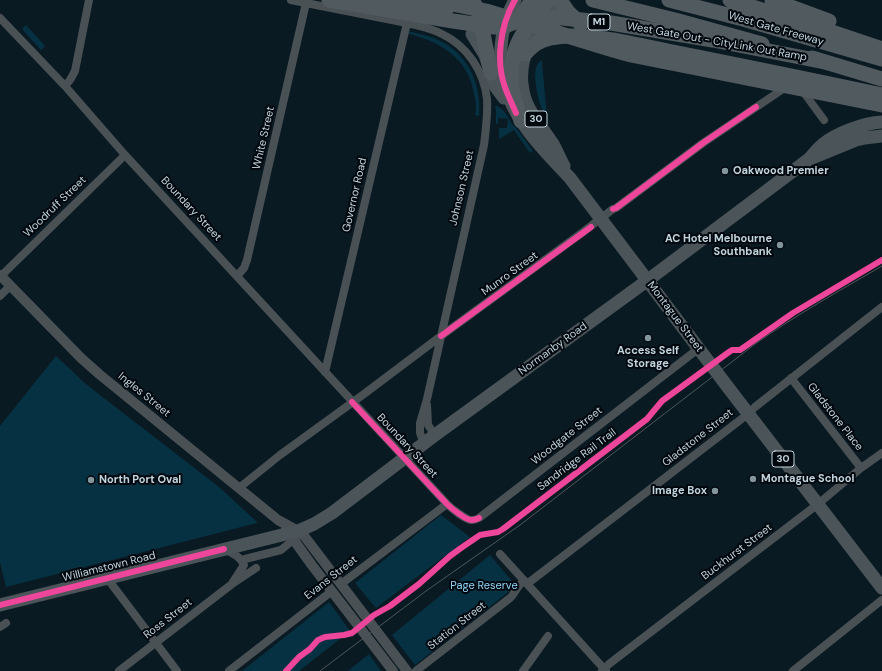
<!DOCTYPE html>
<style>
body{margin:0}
canvas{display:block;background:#0a1a22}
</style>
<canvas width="882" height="671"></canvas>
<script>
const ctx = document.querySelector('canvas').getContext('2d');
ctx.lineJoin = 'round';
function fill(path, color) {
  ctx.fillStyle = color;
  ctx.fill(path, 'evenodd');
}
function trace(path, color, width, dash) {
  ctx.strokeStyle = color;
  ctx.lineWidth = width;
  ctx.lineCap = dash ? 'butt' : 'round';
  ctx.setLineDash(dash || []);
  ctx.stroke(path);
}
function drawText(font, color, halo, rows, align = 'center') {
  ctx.font = font + ' "DM Sans",sans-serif';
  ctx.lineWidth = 4;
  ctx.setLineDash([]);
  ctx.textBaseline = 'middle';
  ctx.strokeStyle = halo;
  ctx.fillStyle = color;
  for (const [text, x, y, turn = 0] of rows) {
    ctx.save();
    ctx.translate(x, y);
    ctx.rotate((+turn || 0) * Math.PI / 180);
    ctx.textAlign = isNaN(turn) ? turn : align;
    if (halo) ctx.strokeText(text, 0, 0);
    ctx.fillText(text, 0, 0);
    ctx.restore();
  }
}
const green = new Path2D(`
 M26 25 45 46 41 50 22 29Z
 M407 31C416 33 425 35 434 38 467 51 482 83 479 116L475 115C477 107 476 101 474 94 469 58 439 41 406 33Z
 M542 60V63L547 117C539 110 533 78 536 68 537 64 539 62 542 60Z
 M495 106H497C508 111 508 122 516 128L533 151 530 153 514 130 499 139V128H507L508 119 498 118V123L496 124V110Z
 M56 356 87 385 219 487 257 522V523L6 587 0 562V426Z
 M441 515 470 537 376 608 355 583Z
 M490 555 516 586 415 665 392 635Z
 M329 602 350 631 299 671H242Z
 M369 654 381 671H348Z`);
const minor = new Path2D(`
 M291 0 407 23C419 26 431 28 442 34 467 46 484 71 487 99 488 114 486 129 484 145L427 399 420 423V433L424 444
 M0 18 65 86 125 155 447 504C451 508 467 521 472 520 474 520 477 519 479 518L698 349
 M65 86 70 80 75 71 89 0
 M802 90 824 120
 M1 276 125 155
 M237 276 244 268 247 260 306 3
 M0 296 10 286
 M325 372 407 23
 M791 378 861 468
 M427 405 428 425 435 435
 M239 488 280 455 364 394 441 336 583 232 613 209 616 208 703 143 786 87
 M224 549C232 553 240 556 244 565L233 582
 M500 554 606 671
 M241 560 281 550 293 540
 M107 578 177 671
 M341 584 447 504
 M527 584 748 414 755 407 882 307
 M512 596 518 587 524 580
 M0 627 6 623
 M119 671 232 584 256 568
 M229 671 332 591
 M416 671 510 598
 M523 671 548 636
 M602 671 609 664 818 504 861 468 882 453
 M793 671 882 600`);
const tertiary = new Path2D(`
 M0 275 81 358 99 374 278 520 298 531 305 537 407 671
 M286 529 311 564 393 671`);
const primary = new Path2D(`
 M515 0C507 14 502 31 501 47 497 104 534 140 570 178L727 386 882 588
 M560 0C541 26 518 50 522 84 523 93 525 101 529 108 536 121 545 132 553 144 557 151 560 159 564 166
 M472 34 485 55 495 86 504 98
 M812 158 856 140 865 138 882 136
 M0 605 298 531 314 524 332 513 435 435 648 280 809 159C813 155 817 149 822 145 836 133 864 123 882 122`);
const motorway = new Path2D(`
 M329 0 453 21 494 27 505 26 515 22 526 9 532 0
 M472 0 478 10 479 14 491 73
 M560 0 568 12 581 24
 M593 0 675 20 762 44
 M669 0 743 19 882 59
 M730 0 823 29 882 49
 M772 0 829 21
 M525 54C532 45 539 40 550 38 588 31 636 45 673 52 743 66 813 80 882 95
 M812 58 882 79
 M521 121C518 110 514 99 512 88 509 70 513 50 522 35 529 22 540 11 548 0`);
const tram = new Path2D(`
 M320 671 426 591 520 525 755 344C796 315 839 291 882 266`);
const motorwayBridge = new Path2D(`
 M371 0 446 10
 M433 0 486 11 610 49 631 55 882 105
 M522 16 562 18 611 23 713 40 825 62`);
const cycleway = new Path2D(`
 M515 0C500 25 495 63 506 90 509 98 513 106 516 113
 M613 209 616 208 703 143 756 107
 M441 336 591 227
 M352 402 447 504C451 508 467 521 472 520 474 520 477 519 479 518
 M0 605 224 549
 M286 671 299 657 310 649 318 640 325 637 344 635 352 633 374 615 390 606 419 584 450 556 461 548 480 535 498 532 503 529 647 419 662 401 729 352 732 350H740L793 313 882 260`);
const markers = [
 [725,171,4,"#82949c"],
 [780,245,4,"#82949c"],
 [648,338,4,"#82949c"],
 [753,479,4,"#82949c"],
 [91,480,4,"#82949c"],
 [715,491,4,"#82949c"]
];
const shields = [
 [599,22,22],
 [536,119,22],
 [783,459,22]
];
const shieldNames = [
 ["M1",599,22],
 ["30",536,119],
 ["30",783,459]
];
const streetNames = [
 ["West Gate Freeway",776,29,16],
 ["West Gate Out - CityLink Out Ramp",717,42,10],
 ["White Street",264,138,-77],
 ["Johnson Street",462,188,-77],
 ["Governor Road",355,195,-77],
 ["Woodruff Street",55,207,-44],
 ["Boundary Street",191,209,47],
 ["Munro Street",510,274,-36],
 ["Montague Street",675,317,53],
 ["Normanby Road",553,349,-36],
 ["Ingles Street",144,395,39],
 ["Gladstone Place",835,417,52],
 ["Woodgate Street",567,436,-38],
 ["Gladstone Street",698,438,-38],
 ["Boundary Street",407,446,47],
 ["Sandridge Rail Trail",577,460,-37],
 ["Buckhurst Street",737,552,-37],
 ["Williamstown Road",109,567,-14],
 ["Evans Street",331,578,-38],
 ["Ross Street",168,619,-38],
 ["Station Street",457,626,-38]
];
const poiNames = [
 ["Oakwood Premier",733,171],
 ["AC Hotel Melbourne",772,239,"right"],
 ["Southbank",772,252,"right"],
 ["Access Self",648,351,"center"],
 ["Storage",648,364,"center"],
 ["Montague School",761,479],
 ["North Port Oval",99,480],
 ["Image Box",707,491,"right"]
];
const parkNames = [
 ["Page Reserve",484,586]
];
fill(green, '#053143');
trace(minor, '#4a5155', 8);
trace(tertiary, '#4a5155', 10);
trace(primary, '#4a5459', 13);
trace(motorway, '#505a5f', 15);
trace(tram, '#4e565a', 1);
trace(motorwayBridge, '#505a5f', 15);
trace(cycleway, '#ed469a', 6);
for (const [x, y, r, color] of markers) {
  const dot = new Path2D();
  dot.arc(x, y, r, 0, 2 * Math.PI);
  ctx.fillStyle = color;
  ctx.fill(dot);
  trace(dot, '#00070d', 1.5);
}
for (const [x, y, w] of shields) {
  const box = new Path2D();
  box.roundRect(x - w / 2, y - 8, w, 16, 3);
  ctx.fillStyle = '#00070d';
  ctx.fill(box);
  trace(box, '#c2d5de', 1);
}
drawText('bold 10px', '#c2d5de', null, shieldNames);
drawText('11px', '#c2d5de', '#00070d', streetNames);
drawText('bold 11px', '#c2d5de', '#00070d', poiNames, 'left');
drawText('11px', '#8dd6fa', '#00070d', parkNames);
</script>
